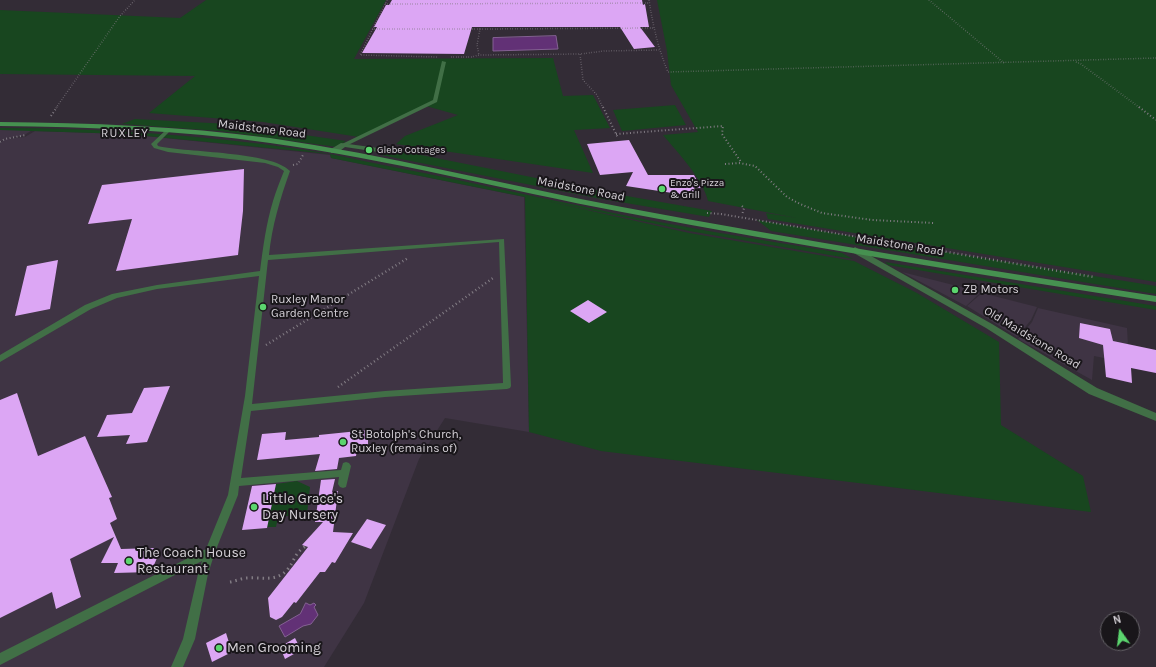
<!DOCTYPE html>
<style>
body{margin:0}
#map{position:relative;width:1156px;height:667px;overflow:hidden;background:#332c36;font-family:Karla,sans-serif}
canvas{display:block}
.north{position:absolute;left:1100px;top:611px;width:40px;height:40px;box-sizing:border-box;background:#19161a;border:1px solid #646166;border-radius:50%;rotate:346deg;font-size:11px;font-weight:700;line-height:16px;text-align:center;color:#d5d1d7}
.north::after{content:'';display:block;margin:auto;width:14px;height:18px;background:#5bd56e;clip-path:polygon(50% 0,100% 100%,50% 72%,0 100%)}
</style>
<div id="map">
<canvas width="1156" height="667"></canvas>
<div class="north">N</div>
</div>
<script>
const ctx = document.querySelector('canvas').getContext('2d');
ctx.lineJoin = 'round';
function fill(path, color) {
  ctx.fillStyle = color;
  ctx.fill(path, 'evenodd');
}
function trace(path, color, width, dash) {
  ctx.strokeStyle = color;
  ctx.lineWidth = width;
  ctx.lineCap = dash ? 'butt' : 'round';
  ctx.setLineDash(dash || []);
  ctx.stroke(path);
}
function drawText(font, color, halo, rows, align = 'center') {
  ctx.font = font + ' Karla,sans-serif';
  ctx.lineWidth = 4;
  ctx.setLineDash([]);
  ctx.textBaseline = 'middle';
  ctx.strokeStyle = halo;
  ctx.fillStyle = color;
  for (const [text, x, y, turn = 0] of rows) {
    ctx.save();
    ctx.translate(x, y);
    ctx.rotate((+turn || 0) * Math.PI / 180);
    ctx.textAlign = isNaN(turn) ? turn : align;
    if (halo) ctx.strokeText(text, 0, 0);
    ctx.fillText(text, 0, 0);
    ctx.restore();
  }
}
const built = new Path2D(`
 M0 130H32L23 136 5 139 0 142Z
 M35 131 125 134 330 155 331 158 524 197 529 432 445 418 419 459 364 603 324 667H0V143L5 139 25 137Z
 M902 272 981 292 966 306Z
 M982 293 1037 307 1031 320 1017 337 967 306Z
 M1038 308 1127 328 1129 363 1094 356 1092 380 1018 339 1032 322Z`);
const green = new Path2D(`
 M206 0H386L354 59 553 58 563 96 593 95 610 128 574 130 593 173 396 144 405 136 458 115 426 106 359 137 263 122 149 113 195 76 0 74V10L180 18Z
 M657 0H1156V282L768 219 766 213 797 218 708 201C703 179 678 153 663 135L698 132 671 85 667 51Z
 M675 105 686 125 622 131 613 110Z
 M135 119 229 124 346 141 337 147 220 131 122 124Z
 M0 128C100 128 200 135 299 149 329 153 358 160 388 166 452 178 516 193 581 206 667 225 755 239 842 253L853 259 689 231 547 201 689 233 854 261 917 293 999 342 1001 425 1083 476 1091 512 601 451 529 432 525 197 331 158 330 154 126 134 0 130Z
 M391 149 621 195 712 211 709 217 596 198 381 155Z
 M757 220 914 247 1156 286V294L771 231Z
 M885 262 1156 306V310L888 265Z
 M297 481 310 487 307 514 278 517 276 527H267L276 484Z`);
const water = new Path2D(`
 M556 36 558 49 493 51V38Z
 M306 603 310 605 314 603 316 605 314 607 318 615 311 624 303 626 285 637 279 626 300 614Z`);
const building = new Path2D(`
 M392 0H642L643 5 645 4 649 27H640L655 47 634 49 620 27H472L464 54 362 53 377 27H374L386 5H389Z
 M629 140 648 175H694L701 188H694L697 193 679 194 626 186 633 172 600 175 587 144Z
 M244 169 243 211 238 255 116 271 132 219 88 224 102 185Z
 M58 260 50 309 15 316 27 266Z
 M588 300 607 312 589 323 570 311Z
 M1080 323 1110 329 1113 341 1156 350V373L1131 368 1132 383 1106 377 1103 345 1079 338Z
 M170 386 147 442 126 444 130 435 97 437 107 415 132 413 144 388Z
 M17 393 38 456 85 436 112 497 109 498 117 519 110 523 121 549 154 548 149 559 157 558 151 572 114 573 118 563H101L114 537 70 559 81 597 56 609 52 592 0 618V400Z
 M368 430V448L357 450 356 456 339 458 337 469 315 471 320 454 257 460 262 434 286 432 285 440 319 437V435Z
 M335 479 332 492 338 491 333 532 353 533 335 563 332 562 325 572H320L296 603 294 602 282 617 276 620 270 617 268 598 308 547 302 545 323 522H315L321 480Z
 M276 484 267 528 242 530 252 486Z
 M367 519 386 525 371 549 351 542Z
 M226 633 232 652 212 662 206 643Z
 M295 638 301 650 285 659 280 647Z`);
const pathFar3 = new Path2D(`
 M387 0 360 55 438 57
 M649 0C653 26 658 48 668 72L1156 58
 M929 0 1004 63
 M385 4 650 3
 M372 29H480L477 45 479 55
 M480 29 653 28
 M451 57H472L479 55 580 54
 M1076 62 1081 64 1140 108
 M56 108 120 16 135 0
 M603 108 597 95 583 80 580 54 604 51 659 50`);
const pathFar2 = new Path2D(`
 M603 107 618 138
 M1139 107 1156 120
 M51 116 57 107
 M616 134 723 126 722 134 741 162
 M0 142 5 139 26 135
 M725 164 739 163 755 166 787 197 800 204 822 213 872 220 934 223
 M293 165 298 164 303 155
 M742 206 744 208 742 215
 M707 213 721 214 923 248`);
const pathFar1 = new Path2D(`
 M918 247 1094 277
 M266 345 408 258
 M338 387 493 278`);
const path = new Path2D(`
 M230 582C236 581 242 578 248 578 262 577 276 582 287 570 295 561 294 553 306 546`);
const service = new Path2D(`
 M442 61 446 62 437 102 346 146H342V144L433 100Z
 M167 129 170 131 157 144 158 146C188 153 271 151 290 171 280 199 272 226 269 255L504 239 511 386 510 388 507 389 385 397 251 411 241 478 341 470 343 463 346 462 349 463 351 466 346 487 343 488 340 487 338 484 339 477 239 486 238 495 215 552 208 574 195 639 183 667H171L183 639 198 574 202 561 0 665V653L206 549 228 495 245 396 259 276 157 289 117 298 91 309 0 362V355L85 305 112 294 157 285 260 271C263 248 266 224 273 201 276 191 280 181 284 171L278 167 265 163 168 152 154 148 151 144ZM499 242 503 383 385 391 252 404 268 260Z`);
const minor = new Path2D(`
 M341 143 385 149 389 151 385 153 345 147 337 153H331V149Z`);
const tertiary = new Path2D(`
 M855 247 992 324 1097 388 1156 413V421L1089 394 986 328 852 252 851 250Z`);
const secondary = new Path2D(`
 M0 122C90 123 180 126 270 138 388 155 505 185 622 207 799 240 978 269 1156 296V302C978 274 799 246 622 212 505 190 388 159 270 143 180 130 90 127 0 126Z`);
const markers = [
 [369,150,4,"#5bd56e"],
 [662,189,4,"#5bd56e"],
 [955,290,4,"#5bd56e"],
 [263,307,4,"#5bd56e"],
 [343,442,4,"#5bd56e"],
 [254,507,4,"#5bd56e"],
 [129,561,4,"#5bd56e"],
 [219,648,4,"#5bd56e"]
];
const farPoinames = [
 ["Glebe Cottages",377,150],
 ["Enzo's Pizza",670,183],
 ["& Grill",670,195]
];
const streetNames = [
 ["Maidstone Road",262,129,7],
 ["Maidstone Road",581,189,11],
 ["Maidstone Road",900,245,9],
 ["Old Maidstone Road",1032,338,31]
];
const farQuarternames = [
 ["RUXLEY",125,134]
];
const poiNames = [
 ["ZB Motors",963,290],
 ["Ruxley Manor",271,300],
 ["Garden Centre",271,314],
 ["St Botolph's Church,",351,435],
 ["Ruxley (remains of)",351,449]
];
const nearPoinames = [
 ["Little Grace's",262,499],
 ["Day Nursery",262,515],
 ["The Coach House",137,553],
 ["Restaurant",137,569],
 ["Men Grooming",227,648]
];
fill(built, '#3f3444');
fill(green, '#18461f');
fill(water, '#623176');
trace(water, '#846193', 1);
fill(building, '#dca6f4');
trace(pathFar3, '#827c84', 1.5, [0.5, 2]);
trace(pathFar2, '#827c84', 2, [1, 2.5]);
trace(pathFar1, '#827c84', 2.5, [1, 3]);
trace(path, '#827c84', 3, [1.5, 4]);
fill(service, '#416f46');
fill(minor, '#416f46');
fill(tertiary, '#416f46');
fill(secondary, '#469150');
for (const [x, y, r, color] of markers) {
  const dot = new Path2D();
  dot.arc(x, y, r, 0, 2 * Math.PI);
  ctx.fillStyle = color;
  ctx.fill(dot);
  trace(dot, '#19161a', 1.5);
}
drawText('10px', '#d5d1d7', '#19161a', farPoinames, 'left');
drawText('12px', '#d5d1d7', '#19161a', streetNames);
ctx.letterSpacing = '1px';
drawText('12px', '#d5d1d7', '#19161a', farQuarternames);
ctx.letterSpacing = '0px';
drawText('12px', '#d5d1d7', '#19161a', poiNames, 'left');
drawText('14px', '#d5d1d7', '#19161a', nearPoinames, 'left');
</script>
